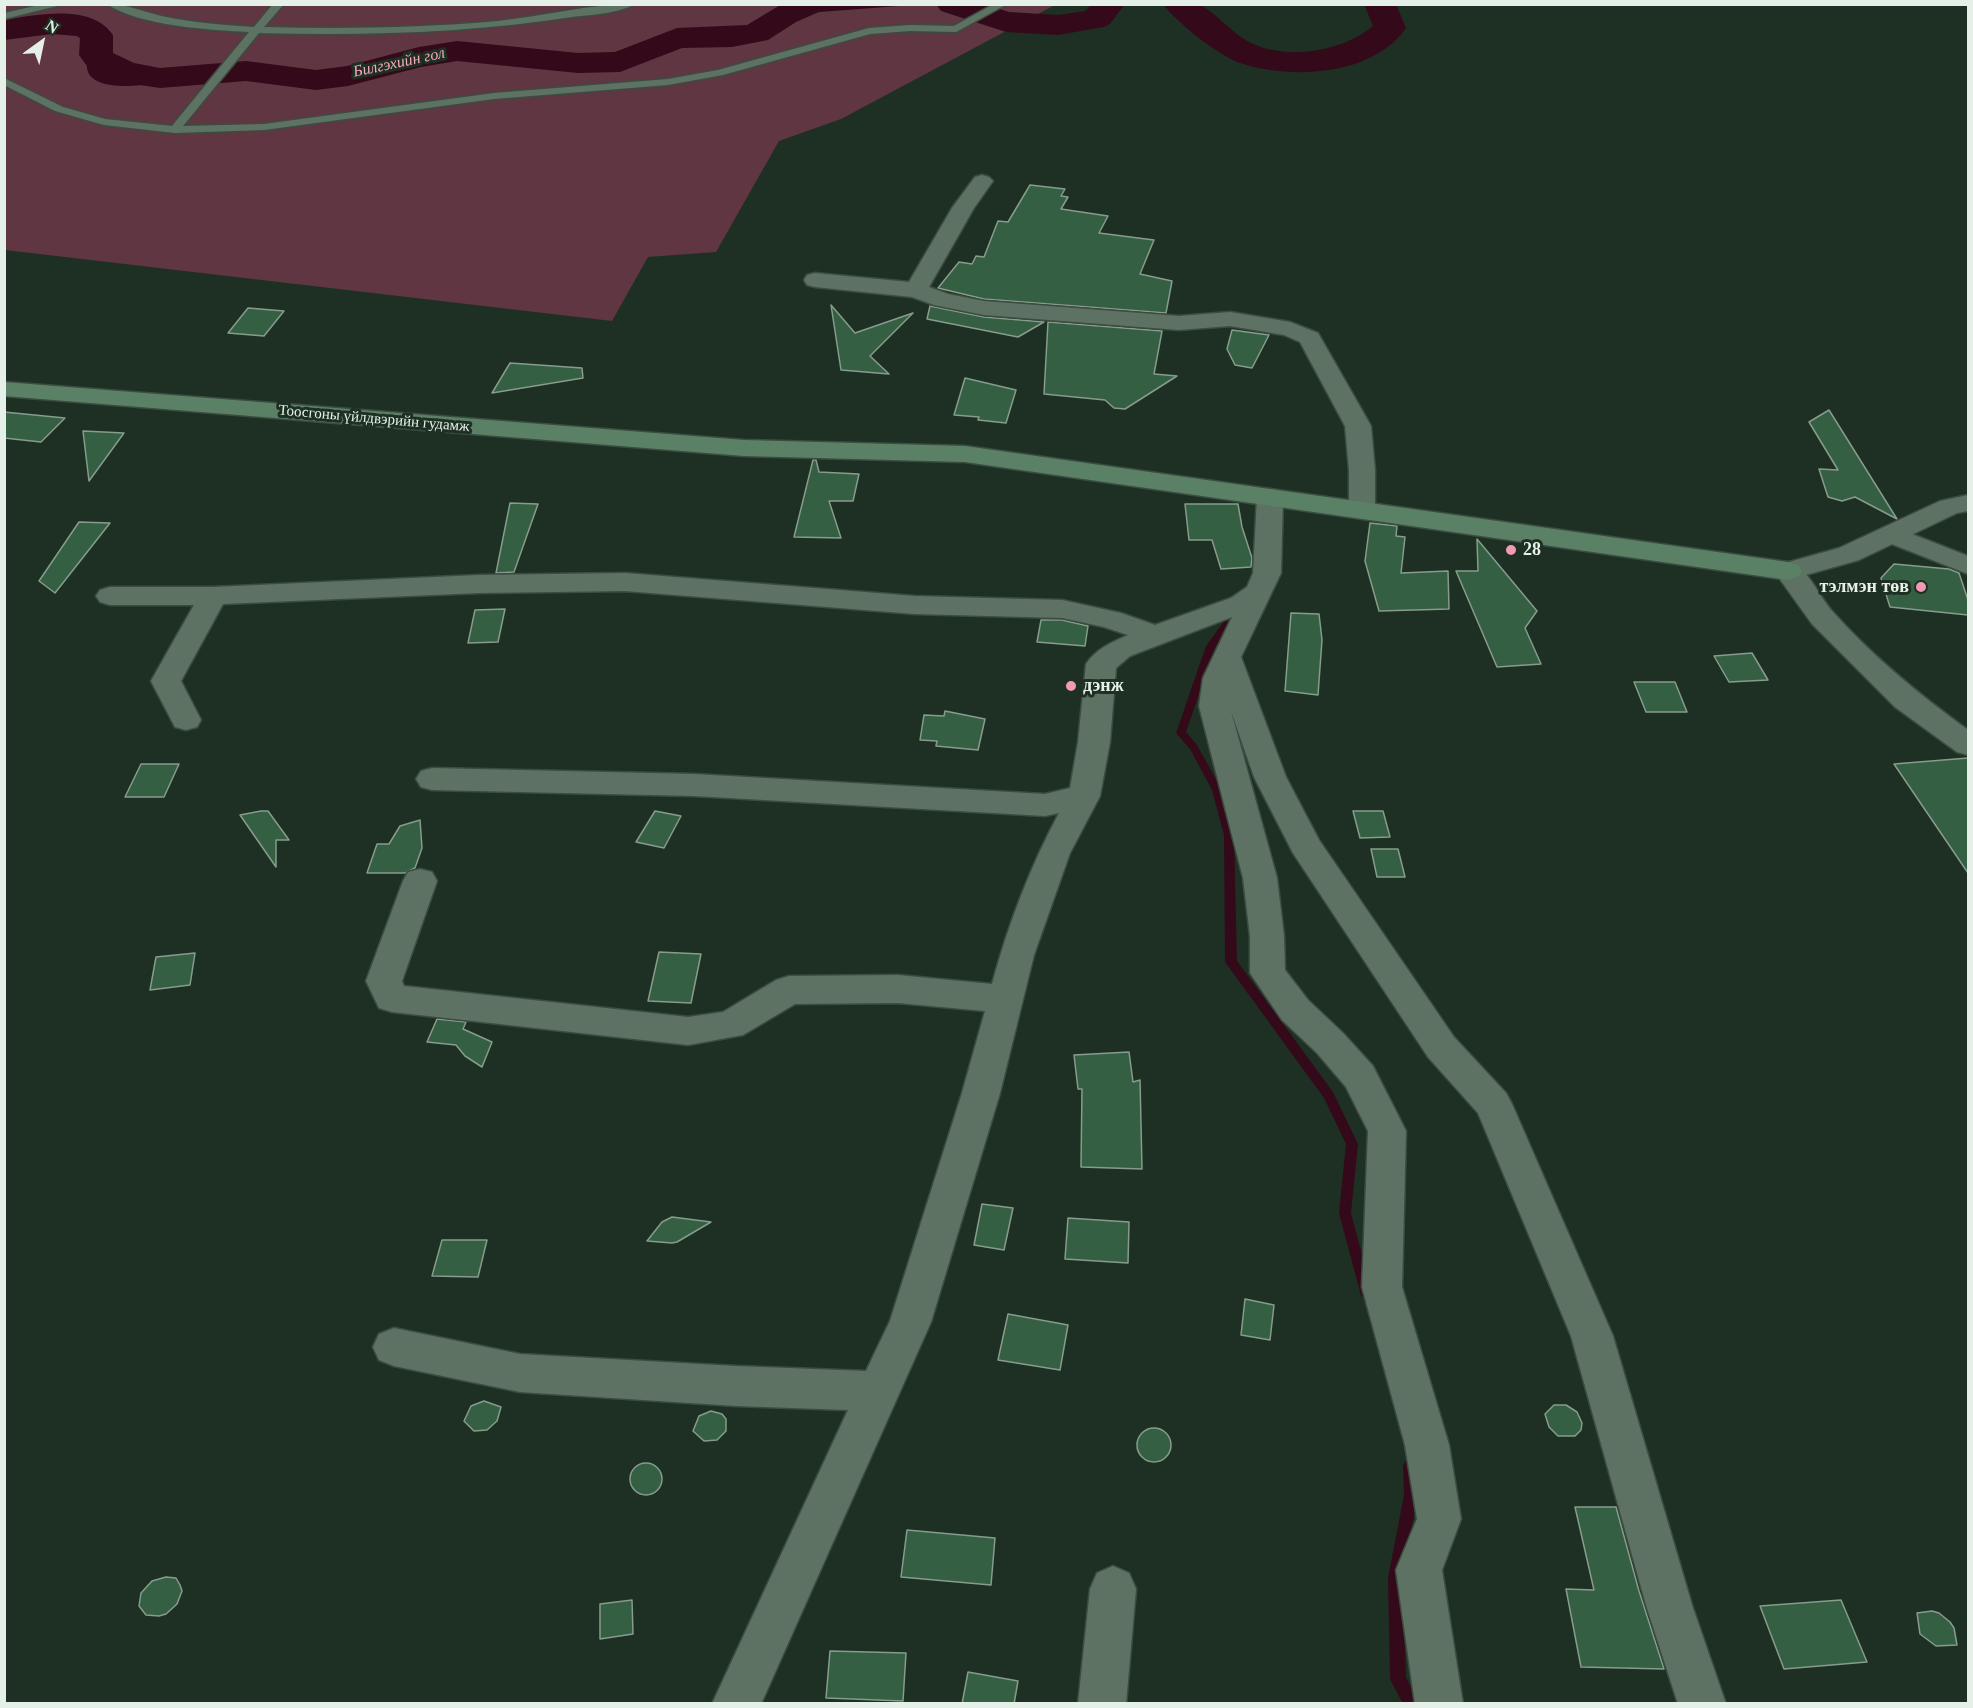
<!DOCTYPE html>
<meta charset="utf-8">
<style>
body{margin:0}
#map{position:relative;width:1973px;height:1708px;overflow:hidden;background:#1e3023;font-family:"Times New Roman",serif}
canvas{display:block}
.frame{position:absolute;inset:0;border:6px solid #e5f1e8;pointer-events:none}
.north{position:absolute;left:12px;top:12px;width:60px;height:60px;-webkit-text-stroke:4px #1e3023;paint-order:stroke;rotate:33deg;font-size:16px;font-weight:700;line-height:24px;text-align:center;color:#e5f1e8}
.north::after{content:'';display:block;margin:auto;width:21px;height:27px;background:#e5f1e8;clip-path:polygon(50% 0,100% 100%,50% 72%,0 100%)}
</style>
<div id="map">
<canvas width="1973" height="1708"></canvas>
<div class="frame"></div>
<div class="north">N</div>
</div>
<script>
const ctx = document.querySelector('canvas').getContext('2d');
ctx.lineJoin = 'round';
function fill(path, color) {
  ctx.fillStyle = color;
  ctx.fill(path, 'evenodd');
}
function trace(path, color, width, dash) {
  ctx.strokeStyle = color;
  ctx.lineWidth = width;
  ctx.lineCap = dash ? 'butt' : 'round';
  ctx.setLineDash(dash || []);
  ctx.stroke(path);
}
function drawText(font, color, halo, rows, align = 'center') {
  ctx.font = font + ' "Times New Roman",serif';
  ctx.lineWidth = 6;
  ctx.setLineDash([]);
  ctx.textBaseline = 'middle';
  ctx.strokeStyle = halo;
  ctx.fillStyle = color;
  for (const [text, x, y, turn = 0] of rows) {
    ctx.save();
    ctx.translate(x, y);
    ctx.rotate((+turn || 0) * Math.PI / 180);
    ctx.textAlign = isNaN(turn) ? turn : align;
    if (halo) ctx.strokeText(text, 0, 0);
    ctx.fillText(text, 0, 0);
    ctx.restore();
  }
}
const green = new Path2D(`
 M5 5H1055L841 119 779 141 716 252 648 257 612 321 5 250Z`);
const water = new Path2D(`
 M794 4H912V5L793 14 787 16 771 29 756 34 754 32 767 27Z
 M99 39 100 53C130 69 175 76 208 72L206 74C183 78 101 100 88 72 84 61 92 50 93 40Z`);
const stream = new Path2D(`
 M1239 604 1244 607 1216 646 1186 732 1197 745 1222 790 1234 835 1237 961 1333 1092 1358 1144 1351 1213 1372 1292 1371 1296 1366 1298 1361 1296 1360 1292 1339 1213 1346 1144 1324 1098 1225 962 1224 835 1212 790 1190 749 1176 733 1206 646 1236 605Z
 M1410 1459 1415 1461 1417 1466 1418 1495 1402 1578 1406 1677 1419 1704H1403L1390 1679 1388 1578 1404 1495 1403 1466 1405 1461Z`);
const river = new Path2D(`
 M782 4H826L821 11 796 22 768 40 732 47 682 48 620 72 578 73 457 61 421 67 348 86 316 90 246 81 160 88 140 85 110 77 87 66 79 55 80 38 77 36 52 34 4 40V20C37 15 91 3 113 35V53L134 63 160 68 246 61 316 70 347 66 419 47 457 41 578 53 615 52 677 28 747 25Z
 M936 4H985L1009 12 1058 15 1085 11 1092 4H1125L1110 24 1104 27 1058 35 1006 32 941 11Z
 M1163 4C1173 4 1191 1 1200 5 1212 10 1231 31 1244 39 1280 62 1341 53 1373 26L1364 4H1396L1406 28C1373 76 1291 80 1240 63 1219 56 1176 22 1163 4Z`);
const building = new Path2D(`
 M1030 185 1065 189 1061 196 1068 197 1061 209 1108 216 1099 233 1154 240 1140 274 1172 281 1166 313 984 299 938 288 959 262 972 264 976 256 984 257 998 221 1008 222Z
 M831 305 855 333 913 313 870 356 889 374 841 370Z
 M930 306 984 317 1044 322 1018 337 927 319Z
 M248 308 284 311 264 336 228 333Z
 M1048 322 1162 331 1154 374 1177 376 1125 409 1114 408 1105 400 1044 394Z
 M1232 330 1269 335 1252 368 1235 365 1227 349Z
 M510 363 582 368 583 378 492 393Z
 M965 378 1016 390 1006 423 978 420 979 417 954 415Z
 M1829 410 1897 519 1855 497 1842 501 1828 497 1819 469 1838 470 1809 422Z
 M4 412 65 418 41 442 4 438Z
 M83 431 124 433 89 481Z
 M813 460H816L819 472 859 474 853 501H829L841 538 794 537Z
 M510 503 538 504 514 572 496 573Z
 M1185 504H1238L1242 527 1252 558 1251 567 1221 569 1212 540H1189Z
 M79 522 110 523 55 593 39 581Z
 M1370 523 1397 526 1396 536 1405 537 1401 573 1448 571 1449 609 1379 611 1365 561Z
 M1477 539 1537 611 1525 628 1541 664 1497 667 1456 571H1478Z
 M1894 564 1949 569 1959 573 1968 600V615L1890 607 1881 578Z
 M505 609 498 642 468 643 475 610Z
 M1291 613 1319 614 1322 640 1318 695 1285 691Z
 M1041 620H1062L1088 626 1085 646 1037 642Z
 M1752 653 1768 680 1729 682 1714 656Z
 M1634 682H1675L1687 712H1646Z
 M945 711 985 719 978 750 936 746 937 741 920 740 924 715 944 716Z
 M1968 758V873L1894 764Z
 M141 764H179L164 797H125Z
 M261 811H268L289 840H276V867L240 815Z
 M655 811 681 816 664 848 636 842Z
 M1353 811H1383L1390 837 1360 838Z
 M420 820 422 848 415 868 405 873H367L377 844H389L400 826Z
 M1371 849H1398L1405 877H1377Z
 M659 952 701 954 691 1003 648 1001Z
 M195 953 190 985 150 990 156 957Z
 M437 1019 466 1022 463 1029 492 1042 482 1067 465 1056 456 1045 427 1042Z
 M1129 1052 1133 1082 1140 1080 1142 1169 1081 1167 1082 1089H1078L1074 1055Z
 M982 1204 1013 1208 1004 1250 974 1245Z
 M672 1217 711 1222 677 1242 672 1243 647 1241 662 1222Z
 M1068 1218 1129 1222 1128 1263 1065 1259Z
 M442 1240H487L478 1277 432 1276Z
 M1245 1299 1274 1305 1270 1340 1241 1335Z
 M1008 1314 1068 1325 1060 1370 998 1360Z
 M484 1401 501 1407 497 1421 487 1430 474 1431 464 1421 471 1406Z
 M1554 1405H1566L1577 1412 1582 1423 1581 1430 1575 1436H1558L1549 1427 1545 1414Z
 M711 1411 722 1414 726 1419V1431L717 1440 704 1441 693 1431 699 1416Z
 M1137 1445a17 17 0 1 1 34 0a17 17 0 1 1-34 0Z
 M630 1479a16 16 0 1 1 32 0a16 16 0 1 1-32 0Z
 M1575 1507H1616L1639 1591 1664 1669 1581 1667 1566 1589 1594 1590Z
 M907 1530 995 1538 991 1585 901 1577Z
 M166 1577 176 1578 180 1585 182 1591 177 1604 166 1614 159 1616 146 1615 139 1606 141 1593 152 1581Z
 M632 1600 633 1634 600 1639V1604Z
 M1841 1600 1867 1662 1784 1669 1760 1606Z
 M1932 1611 1939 1613 1950 1622 1954 1628 1957 1645 1936 1646 1920 1634 1917 1613Z
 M830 1651 906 1653 903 1701 826 1698Z
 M968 1672 1018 1681 1014 1704H962Z`);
const service = new Path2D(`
 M44 4H65L4 19V13Z
 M107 4C128 4 146 13 166 17 195 23 225 25 254 27L273 4H284L264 27C343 29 420 28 498 21 544 16 589 4 635 4 621 13 589 15 572 17 468 33 364 36 259 33L183 126 264 124 494 93 668 79 718 70 869 28 910 25 954 26 994 4H1007L956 32 910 31 870 34 723 75 668 85 494 99 264 130 175 133 104 125 55 111 4 85V78L63 107 105 119 172 126 249 32C211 30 139 26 107 4Z`);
const minor = new Path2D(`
 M982 175 989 177 993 181 974 208 929 287 948 294 984 301 1179 316 1230 312 1290 322 1318 333 1371 426 1375 470V510L1372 516 1362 518 1352 516 1349 510V470L1345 426 1300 342 1284 335 1230 326 1179 330 984 315 934 305 912 297 815 287 807 285 804 280 807 275 815 273 909 282 952 208 975 177Z
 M1270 489 1279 491 1283 497 1281 573 1241 657 1286 777 1319 840 1454 1037 1506 1093 1512 1104 1613 1336 1692 1605 1726 1704H1678L1646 1605 1571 1336 1478 1113 1428 1057 1293 853 1254 777 1231 711 1277 878 1284 936 1285 970 1308 1000 1343 1033 1373 1066 1406 1131 1402 1287 1449 1445 1461 1519 1442 1570 1463 1704H1415L1396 1570 1417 1519 1405 1445 1362 1287 1368 1131 1346 1087 1317 1053 1282 1020 1250 973V936L1243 878 1199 706 1203 678 1232 617 1130 656 1116 668 1110 742 1100 796 1070 853 1034 955 1000 1093 931 1322 761 1704H712L848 1410 736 1406 520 1392 394 1366 379 1360 373 1347 379 1334 394 1328 520 1354 736 1366 866 1371 890 1321 962 1093 985 1011 898 1003 795 1004 743 1035 688 1045 392 1012 379 1008 366 981 403 881 408 872 420 869 432 872 437 881 402 981 404 986 688 1017 723 1012 776 980 789 976 898 975 992 984C1008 925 1030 867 1059 813L1045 816 694 796 432 790 421 787 416 779 421 771 432 768 694 774 1045 794 1070 788 1078 742 1086 664C1096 649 1112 642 1128 635L1104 627 1062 618 915 614 625 591 479 593 223 604 181 681 201 720 197 727 186 730 175 727 151 681 194 605H110L100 602 96 596 100 590 110 587H213L479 575 625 573 915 596 1062 600 1121 613 1155 625 1231 598 1247 587 1253 573 1257 497 1261 491Z
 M1894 527 1968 556V574L1884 541 1880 535 1884 529Z
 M1788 562C1809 568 1819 597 1833 612 1873 657 1920 695 1968 730V755L1957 752 1895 707 1812 624 1774 571 1778 565Z
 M1113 1566 1129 1573 1136 1589 1126 1704H1078L1090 1589 1097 1573Z`);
const tertiary = new Path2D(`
 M1968 495V511L1957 513 1859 560 1788 580 1778 577 1774 571 1778 565 1839 548 1940 501Z`);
const secondary = new Path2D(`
 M4 382 744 440 965 446 1788 562 1798 565 1802 571 1798 577 1788 580 965 462 744 456 4 396Z`);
const markers = [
 [1511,550,6,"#f19ab3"],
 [1921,587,6,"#f19ab3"],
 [1071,686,6,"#f19ab3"]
];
const farStreetnames = [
 ["Тоосгоны үйлдвэрийн гудамж",374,419,5]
];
const farWaternames = [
 ["Билгэхийн гол",399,63,-12]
];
const poiNames = [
 ["28",1523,550],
 ["тэлмэн төв",1909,587,"right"],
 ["дэнж",1083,686]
];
fill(green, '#5f3642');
fill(water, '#340a1a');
fill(stream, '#340a1a');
fill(river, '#340a1a');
fill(building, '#345f42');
trace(building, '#879c8d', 1.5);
trace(service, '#3c4c41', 3);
trace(minor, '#3c4c41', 3);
trace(tertiary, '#3c4c41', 3);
trace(secondary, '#3c4c41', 3);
fill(service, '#5e7263');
fill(minor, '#5e7263');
fill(tertiary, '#5e7263');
fill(secondary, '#5a8166');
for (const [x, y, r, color] of markers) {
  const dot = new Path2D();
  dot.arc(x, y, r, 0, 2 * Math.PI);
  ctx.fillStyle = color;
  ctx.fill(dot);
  trace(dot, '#1e3023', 2);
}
drawText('15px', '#e5f1e8', '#1e3023', farStreetnames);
drawText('italic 16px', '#f7a7bd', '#1e3023', farWaternames);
drawText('bold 18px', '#e5f1e8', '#1e3023', poiNames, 'left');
</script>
